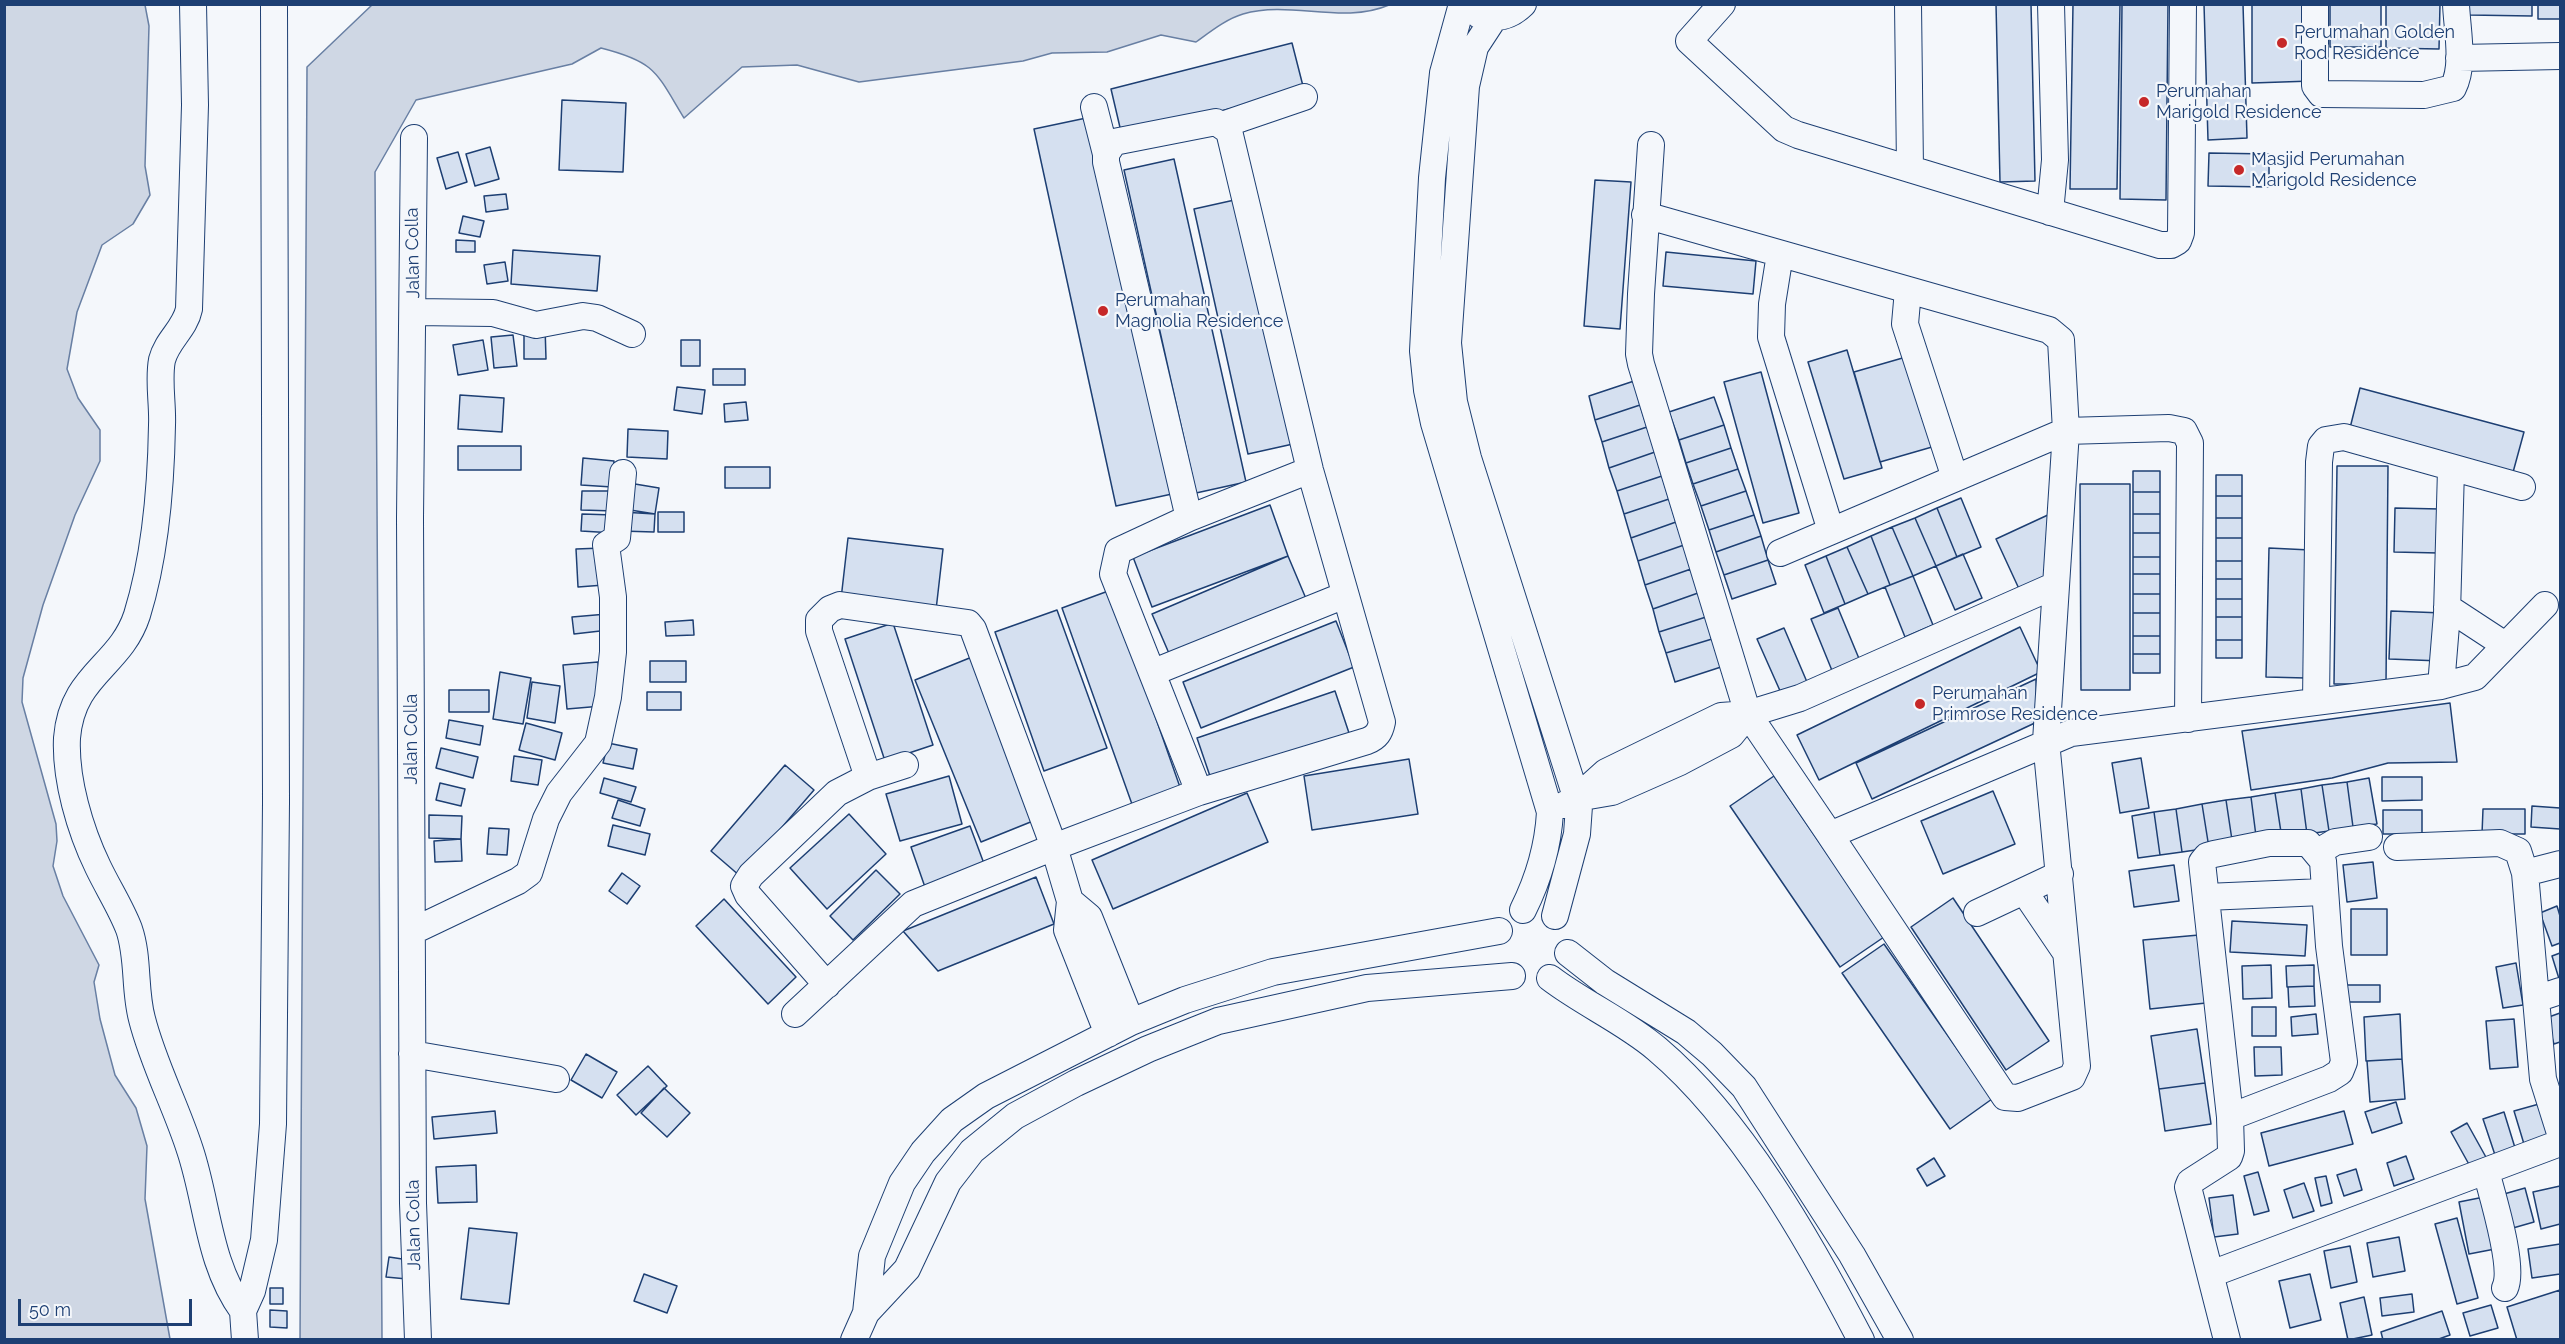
<!DOCTYPE html>
<style>
body{margin:0}
#map{position:relative;width:2565px;height:1344px;overflow:hidden;background:#f4f7fb;font-family:Raleway,sans-serif}
canvas{display:block}
.frame{position:absolute;inset:0;border:6px solid #1d3f73;pointer-events:none}
.scale{position:absolute;left:18px;top:1299px;width:174px;height:27px;box-sizing:border-box;border:3px solid #1d3f73;border-top:0;padding-left:8px;font-size:18px;line-height:21px;white-space:nowrap;color:#1d3f73;-webkit-text-stroke:4px #f4f7fb;paint-order:stroke}
</style>
<div id="map">
<canvas width="2565" height="1344"></canvas>
<div class="frame"></div>
<div class="scale">50 m</div>
</div>
<script>
const ctx = document.querySelector('canvas').getContext('2d');
ctx.lineJoin = 'round';
function fill(path, color) {
  ctx.fillStyle = color;
  ctx.fill(path, 'evenodd');
}
function trace(path, color, width, dash) {
  ctx.strokeStyle = color;
  ctx.lineWidth = width;
  ctx.lineCap = dash ? 'butt' : 'round';
  ctx.setLineDash(dash || []);
  ctx.stroke(path);
}
function drawText(font, color, halo, rows, align = 'center') {
  ctx.font = font + ' Raleway,sans-serif';
  ctx.lineWidth = 4.5;
  ctx.setLineDash([]);
  ctx.textBaseline = 'middle';
  ctx.strokeStyle = halo;
  ctx.fillStyle = color;
  for (const [text, x, y, turn = 0] of rows) {
    ctx.save();
    ctx.translate(x, y);
    ctx.rotate((+turn || 0) * Math.PI / 180);
    ctx.textAlign = isNaN(turn) ? turn : align;
    if (halo) ctx.strokeText(text, 0, 0);
    ctx.fillText(text, 0, 0);
    ctx.restore();
  }
}
const water = new Path2D(`
 M5 4 145 5 149 26 145 166 150 195 133 224 102 245 77 312 67 369 78 398 100 430V461L75 515 43 605 23 678 22 702 56 824 57 841 53 866 63 896 99 965 94 982 100 1019 115 1075 136 1108 147 1146 145 1199 170 1339H5Z
 M373 4 1389 5C1342 25 1291 0 1243 14 1226 19 1210 32 1196 42L1161 35 1107 52 1052 53 1023 61 859 82 797 65 742 67 684 118C656 72 656 62 601 48L572 64 416 100 375 172 382 1339H300L307 67Z`);
const building = new Path2D(`
 M1996 4H2031L2035 181 2000 182Z
 M2073 4H2120L2117 189H2070Z
 M2122 4H2168L2166 200 2120 199Z
 M2204 4H2243L2247 138 2208 140Z
 M2252 4H2311L2312 81 2252 83Z
 M2330 4H2381V47H2330Z
 M2386 4H2440L2439 49 2386 48Z
 M2469 4H2532V16L2469 15Z
 M2538 4H2560V19H2538Z
 M1292 43 1304 90 1122 136 1111 89Z
 M562 100 626 103 623 172 559 170Z
 M1091 117 1172 494 1116 506 1034 129Z
 M490 147 499 179 475 186 466 154Z
 M458 152 467 182 446 189 437 158Z
 M2209 153 2269 154V187L2208 186Z
 M1174 159 1246 482 1196 493 1124 170Z
 M1595 180 1631 182 1620 329 1584 326Z
 M506 194 508 209 486 212 484 196Z
 M1239 199 1293 444 1248 454 1194 209Z
 M463 216 484 221 480 237 459 233Z
 M456 240 475 241V252H456Z
 M513 250 600 256 597 291 511 284Z
 M1666 252 1756 261 1753 294 1663 286Z
 M505 262 508 281 487 284 484 265Z
 M545 326 546 359H524V327Z
 M513 335 517 366 494 368 491 337Z
 M483 340 488 370 458 375 453 345Z
 M681 340H700V366H681Z
 M1847 350 1882 468 1844 479 1808 362Z
 M1906 357 1932 447 1880 462 1854 372Z
 M713 369H745V385H713Z
 M1761 372 1799 513 1763 523 1724 382Z
 M1634 381 1640 405 1595 420 1589 396Z
 M677 387 705 390 702 414 674 410Z
 M2360 388 2524 432 2512 476 2349 432Z
 M460 395 504 398 502 432 458 429Z
 M1714 397 1724 425 1679 440 1669 412Z
 M746 402 748 420 725 422 724 404Z
 M1640 405 1647 427 1602 442 1595 420Z
 M1724 425 1731 448 1686 463 1679 440Z
 M1647 427 1655 452 1609 468 1602 442Z
 M628 429 668 431 667 459 627 457Z
 M458 446H521V470H458Z
 M1731 448 1738 469 1693 484 1686 463Z
 M1655 452 1662 476 1617 491 1609 468Z
 M583 458 614 461 612 487 581 485Z
 M2337 466H2388L2386 684H2334Z
 M725 467H770V488H725Z
 M1738 469 1746 491 1701 506 1693 484Z
 M2133 471H2160V492H2133Z
 M2216 475H2242V496H2216Z
 M1662 476 1669 499 1624 514 1617 491Z
 M629 483 659 488 655 514 624 509Z
 M2080 484H2130V690H2081Z
 M582 491H616L615 511 581 510Z
 M1746 491 1754 515 1709 530 1701 506Z
 M2133 492H2160V514H2133Z
 M2216 496H2242V518H2216Z
 M1961 498 1981 547 1957 557 1937 508Z
 M1669 499 1676 522 1631 538 1624 514Z
 M1270 505 1288 556 1152 607 1133 557Z
 M1937 508 1957 557 1936 566 1915 518Z
 M2395 508 2440 509 2439 553 2394 552Z
 M622 512 655 514 654 532 621 531Z
 M658 512H684V532H658Z
 M582 514 614 515V533L581 531Z
 M2050 514 2048 578 2020 591 1996 539Z
 M2133 514H2160V533H2133Z
 M1754 515 1761 536 1716 552 1709 530Z
 M1915 518 1936 566 1913 576 1892 527Z
 M2216 518H2242V538H2216Z
 M1676 522 1684 545 1638 561 1631 538Z
 M1892 527 1913 576 1890 585 1871 536Z
 M2133 533H2160V557H2133Z
 M1761 536 1768 560 1724 575 1716 552Z
 M1871 536 1890 585 1868 594 1847 547Z
 M848 538 943 549 936 610 841 599Z
 M2216 538H2242V561H2216Z
 M1684 545 1691 569 1645 585 1638 561Z
 M1847 547 1868 594 1845 604 1826 556Z
 M602 548 604 585 578 587 576 549Z
 M2269 548 2310 550 2306 678 2266 677Z
 M1963 554 1982 598 1955 610 1936 566Z
 M1288 556 1307 601 1171 658 1152 614Z
 M1826 556 1845 604 1824 613 1805 565Z
 M2133 557H2160V574H2133Z
 M1768 560 1776 584 1732 599 1724 575Z
 M2216 561H2242V579H2216Z
 M1691 569 1698 593 1653 609 1645 585Z
 M2133 574H2160V594H2133Z
 M1913 576 1933 625 1905 637 1885 587Z
 M2216 579H2242V599H2216Z
 M1111 590 1181 790 1133 807 1062 608Z
 M1698 593 1706 617 1659 632 1653 609Z
 M2133 594H2160V613H2133Z
 M2216 599H2242V617H2216Z
 M1838 608 1860 661 1833 673 1811 619Z
 M1057 610 1107 748 1044 771 995 632Z
 M2391 611 2443 613 2441 661 2389 659Z
 M2133 613H2160V636H2133Z
 M607 614 609 630 574 634 572 617Z
 M1706 617 1712 639 1666 653 1659 632Z
 M2216 617H2242V640H2216Z
 M693 620 694 635 666 636 665 622Z
 M1336 621 1354 667 1201 728 1183 682Z
 M893 623 933 745 885 761 845 639Z
 M2020 627 2041 672 1819 780 1797 735Z
 M1784 628 1807 682 1781 693 1757 639Z
 M2133 636H2160V654H2133Z
 M1712 639 1721 667 1675 682 1666 653Z
 M2216 640H2242V658H2216Z
 M2133 654H2160V673H2133Z
 M972 657 1038 819 981 842 915 680Z
 M650 661H686V682H650Z
 M598 662 602 706 567 709 563 665Z
 M500 672 531 678 523 724 493 719Z
 M2036 679 2037 722 1872 799 1856 763Z
 M532 682 560 686 555 723 527 718Z
 M449 690H489V712H449Z
 M1335 691 1350 736 1212 782 1197 738Z
 M647 692H681V710H647Z
 M2450 703 2457 762 2388 763 2332 778 2251 790 2242 731Z
 M449 720 483 726 480 745 446 738Z
 M526 723 562 733 555 760 519 750Z
 M608 743 637 749 633 769 603 763Z
 M441 748 478 757 473 778 436 768Z
 M514 756 542 760 538 785 511 781Z
 M2141 758 2149 808 2120 813 2112 763Z
 M1409 759 1418 814 1312 830 1304 776Z
 M785 765 814 790 740 876 711 851Z
 M949 776 962 824 900 841 886 794Z
 M1774 776 1884 937 1840 967 1730 806Z
 M2382 777H2422V800L2382 801Z
 M604 778 636 787 631 802 600 793Z
 M2369 778 2377 824 2353 827 2347 782Z
 M2347 782 2353 827 2329 831 2322 785Z
 M440 783 465 789 461 806 436 800Z
 M2322 785 2329 831 2307 834 2301 789Z
 M2301 789 2307 834 2282 839 2275 793Z
 M1993 791 2015 844 1943 874 1921 821Z
 M1247 793 1268 842 1113 909 1092 860Z
 M2275 793 2281 832 2256 836 2251 797Z
 M2251 797 2256 836 2232 840 2226 800Z
 M618 800 645 809 640 826 612 818Z
 M2226 800 2232 840 2209 848 2202 804Z
 M2202 804 2209 848 2182 852 2176 809Z
 M2532 806 2560 808V829L2531 827Z
 M2176 809 2182 852 2160 855 2154 812Z
 M2483 809H2525V834H2482Z
 M2383 810H2422V834H2383Z
 M2154 812 2160 855 2138 858 2132 816Z
 M849 814 886 854 827 909 790 868Z
 M429 815 462 816 461 839 429 838Z
 M613 825 650 834 645 855 608 846Z
 M970 826 986 869 926 890 911 847Z
 M489 828 509 829 507 855 487 854Z
 M461 839 462 861 435 862 434 841Z
 M2373 862 2377 898 2347 902 2343 865Z
 M2174 865 2179 901 2134 907 2129 871Z
 M876 870 900 894 853 940 830 916Z
 M622 873 640 886 627 904 609 891Z
 M1036 877 1054 924 938 971 903 931Z
 M1953 898 2049 1041 2006 1070 1911 927Z
 M724 899 796 977 768 1004 696 926Z
 M2557 906 2560 916V943L2552 946 2540 913Z
 M2351 909H2387V955H2351Z
 M2232 921 2307 925 2305 956 2230 952Z
 M2199 935 2206 1003 2150 1009 2143 940Z
 M1884 944 1992 1099 1950 1129 1842 973Z
 M2560 953V982L2552 956Z
 M2516 963 2523 1005 2503 1008 2496 967Z
 M2271 965 2272 998 2243 999 2242 966Z
 M2314 965V986L2287 987 2286 966Z
 M2344 985H2380V1002H2344Z
 M2314 986 2315 1006 2289 1007 2288 987Z
 M2252 1007H2276V1036H2252Z
 M2560 1013V1042L2554 1044 2546 1018Z
 M2316 1014 2318 1034 2292 1036 2291 1017Z
 M2400 1014 2402 1059 2366 1061 2364 1017Z
 M2514 1019 2518 1067 2490 1069 2486 1021Z
 M2197 1029 2205 1083 2159 1089 2151 1036Z
 M2254 1047H2281L2282 1075 2255 1076Z
 M586 1054 617 1072 602 1098 571 1080Z
 M2402 1059 2405 1099 2370 1102 2367 1061Z
 M648 1066 667 1086 636 1115 617 1095Z
 M2205 1083 2211 1124 2165 1131 2159 1089Z
 M664 1088 690 1113 667 1137 641 1113Z
 M2396 1102 2402 1123 2372 1133 2365 1112Z
 M2539 1104 2552 1146 2527 1154 2514 1111Z
 M495 1111 497 1133 434 1139 432 1117Z
 M2344 1111 2353 1144 2269 1166 2261 1133Z
 M2504 1112 2516 1151 2496 1158 2483 1119Z
 M2467 1123 2487 1159 2471 1168 2451 1132Z
 M2406 1156 2414 1179 2394 1186 2387 1163Z
 M1934 1158 1945 1176 1927 1186 1917 1169Z
 M476 1165 477 1202 438 1203 436 1167Z
 M2356 1169 2362 1190 2344 1196 2337 1175Z
 M2258 1172 2269 1211 2254 1215 2244 1176Z
 M2326 1176 2332 1203 2321 1206 2315 1178Z
 M2304 1183 2314 1211 2293 1218 2284 1190Z
 M2560 1186V1224L2541 1229 2533 1192Z
 M2525 1188 2534 1222 2513 1228 2504 1194Z
 M2233 1195 2238 1234 2214 1237 2209 1198Z
 M2484 1197 2495 1249 2469 1254 2459 1202Z
 M2457 1218 2478 1298 2457 1304 2435 1224Z
 M469 1228 517 1233 509 1304 461 1299Z
 M2399 1237 2405 1271 2373 1277 2367 1243Z
 M2560 1244V1274L2532 1278 2528 1249Z
 M2350 1246 2357 1282 2331 1288 2324 1251Z
 M389 1257 409 1260 407 1279 386 1277Z
 M644 1274 677 1286 667 1313 634 1301Z
 M2310 1274 2321 1320 2290 1328 2279 1281Z
 M270 1288H283V1304H270Z
 M2560 1290V1340H2517L2507 1307Z
 M2412 1294 2414 1312 2382 1316 2380 1298Z
 M2364 1297 2372 1335 2348 1340 2340 1303Z
 M2491 1305 2498 1328 2470 1336 2463 1313Z
 M270 1310 287 1311V1328L270 1327Z
 M2442 1311 2450 1335 2436 1340H2383L2381 1332Z`);
const minor = new Path2D(`
 M193 4 195 105 189 309C185 329 167 340 162 360 158 380 163 404 162 425 161 486 155 557 137 615 120 667 72 674 67 738 65 779 80 830 98 867 108 888 121 908 129 929 139 958 134 990 142 1019 153 1063 176 1106 190 1150 208 1204 208 1263 243 1311
 M1462 4 1443 73 1432 178 1423 351 1427 390 1434 423 1550 812C1548 848 1539 878 1523 910
 M1722 4 1689 41 1784 129 1798 135 2160 245H2171L2178 241 2181 233 2183 4
 M1908 4 1910 169
 M2315 4V86L2321 94 2424 95 2453 88C2465 65 2457 30 2456 4
 M1479 15C1496 20 1511 16 1523 4
 M1494 18 1475 47 1466 86 1448 343 1454 402 1468 458 1579 806 1577 834 1555 916
 M2459 58 2560 56
 M1094 107 1106 154
 M1222 125 1304 97
 M414 138 410 518 413 1203 418 1340
 M1651 145 1641 294 1639 354 1641 364 1748 714 1830 835 2071 733 2441 686 2447 613 2451 469
 M2050 212 2055 160 2051 4
 M1645 215 2049 330 2061 340 2066 431 2046 741 2077 1066 2072 1077 2018 1098 2005 1097 1830 835
 M1780 254 1772 304 1771 337 1831 531
 M1908 290 1905 324 1955 478
 M414 312 493 313 536 325 583 316 597 318 632 334
 M1189 518 1310 470
 M1780 553 2066 431 2169 428 2184 431 2190 443 2188 719
 M2447 607 2505 645
 M1154 672 1345 595
 M2441 686 2475 677 2545 605
 M2316 701 2319 462 2321 446 2326 440 2344 437 2522 487
 M868 777 819 631V620L830 609 840 605 968 623 973 629 1054 847 1070 901 1067 930 1108 1034
 M1577 798 1612 792 1680 762 1731 735 1748 714
 M1564 805 1576 799 1606 772 1721 716 1748 714 1800 698 2056 585
 M2397 847 2500 843 2518 851 2525 873 2543 1079 2560 1133
 M2318 852 2335 842 2369 837
 M2525 873 2560 864
 M2024 891 2066 953
 M2206 897 2323 892
 M1070 901 1089 917 1131 1022
 M1977 913 2060 874
 M413 931 518 881 529 873 546 819 559 793 598 743 608 697 613 652V597L606 545 617 538 623 473
 M1568 953 1605 982 1686 1032 1712 1054 1744 1087 1852 1255 1900 1340
 M1550 978C1584 1004 1624 1021 1657 1049 1741 1120 1810 1242 1861 1340
 M827 985 748 895 744 886 751 875 837 793 868 777 905 765
 M2536 999 2560 991
 M795 1014 913 904 1054 847 1199 792 1367 741C1377 737 1380 732 1382 722L1310 470 1229 131 1216 122 1114 142 1106 154V162L1189 518 1118 551 1113 574 1199 792
 M412 1054 556 1079
 M2486 1171C2492 1195 2515 1267 2505 1288
 M2211 1274 2560 1143
 M866 1313 907 1269 948 1182 972 1151 1015 1116 1076 1083 1148 1049 1218 1021 1367 988 1512 976
 M245 1340 243 1311 252 1291 264 1240 273 1124 276 802 274 4
 M854 1340 866 1313 872 1256 902 1183 923 1152 952 1120 986 1096 1131 1022 1185 1000 1273 972 1499 931
 M2227 1340 2188 1187 2190 1182 2229 1157 2231 1151 2230 1117 2202 862 2207 856 2214 854 2269 843H2308L2323 861 2329 946 2344 1062 2340 1072 2329 1079 2230 1117`);
const markers = [
 [2282,43,6,"#c62828"],
 [2144,102,6,"#c62828"],
 [2239,170,6,"#c62828"],
 [1103,311,6,"#c62828"],
 [1920,704,6,"#c62828"]
];
const poiNames = [
 ["Perumahan Golden",2294,33],
 ["Rod Residence",2294,54],
 ["Perumahan",2156,92],
 ["Marigold Residence",2156,113],
 ["Masjid Perumahan",2251,160],
 ["Marigold Residence",2251,181],
 ["Perumahan",1115,301],
 ["Magnolia Residence",1115,322],
 ["Perumahan",1932,694],
 ["Primrose Residence",1932,715]
];
const streetNames = [
 ["Jalan Colla",413,253,-91],
 ["Jalan Colla",412,739,-90],
 ["Jalan Colla",414,1225,-91]
];
fill(water, '#cfd7e4');
trace(water, '#687fa3', 1.5);
fill(building, '#d5e0f0');
trace(building, '#1d3f73', 1.5);
trace(minor, '#1d3f73', 28);
trace(minor, '#f4f7fb', 26);
for (const [x, y, r, color] of markers) {
  const dot = new Path2D();
  dot.arc(x, y, r, 0, 2 * Math.PI);
  ctx.fillStyle = color;
  ctx.fill(dot);
  trace(dot, '#f4f7fb', 2);
}
drawText('18px', '#1d3f73', '#f4f7fb', poiNames, 'left');
drawText('18px', '#1d3f73', '#f4f7fb', streetNames);
</script>
